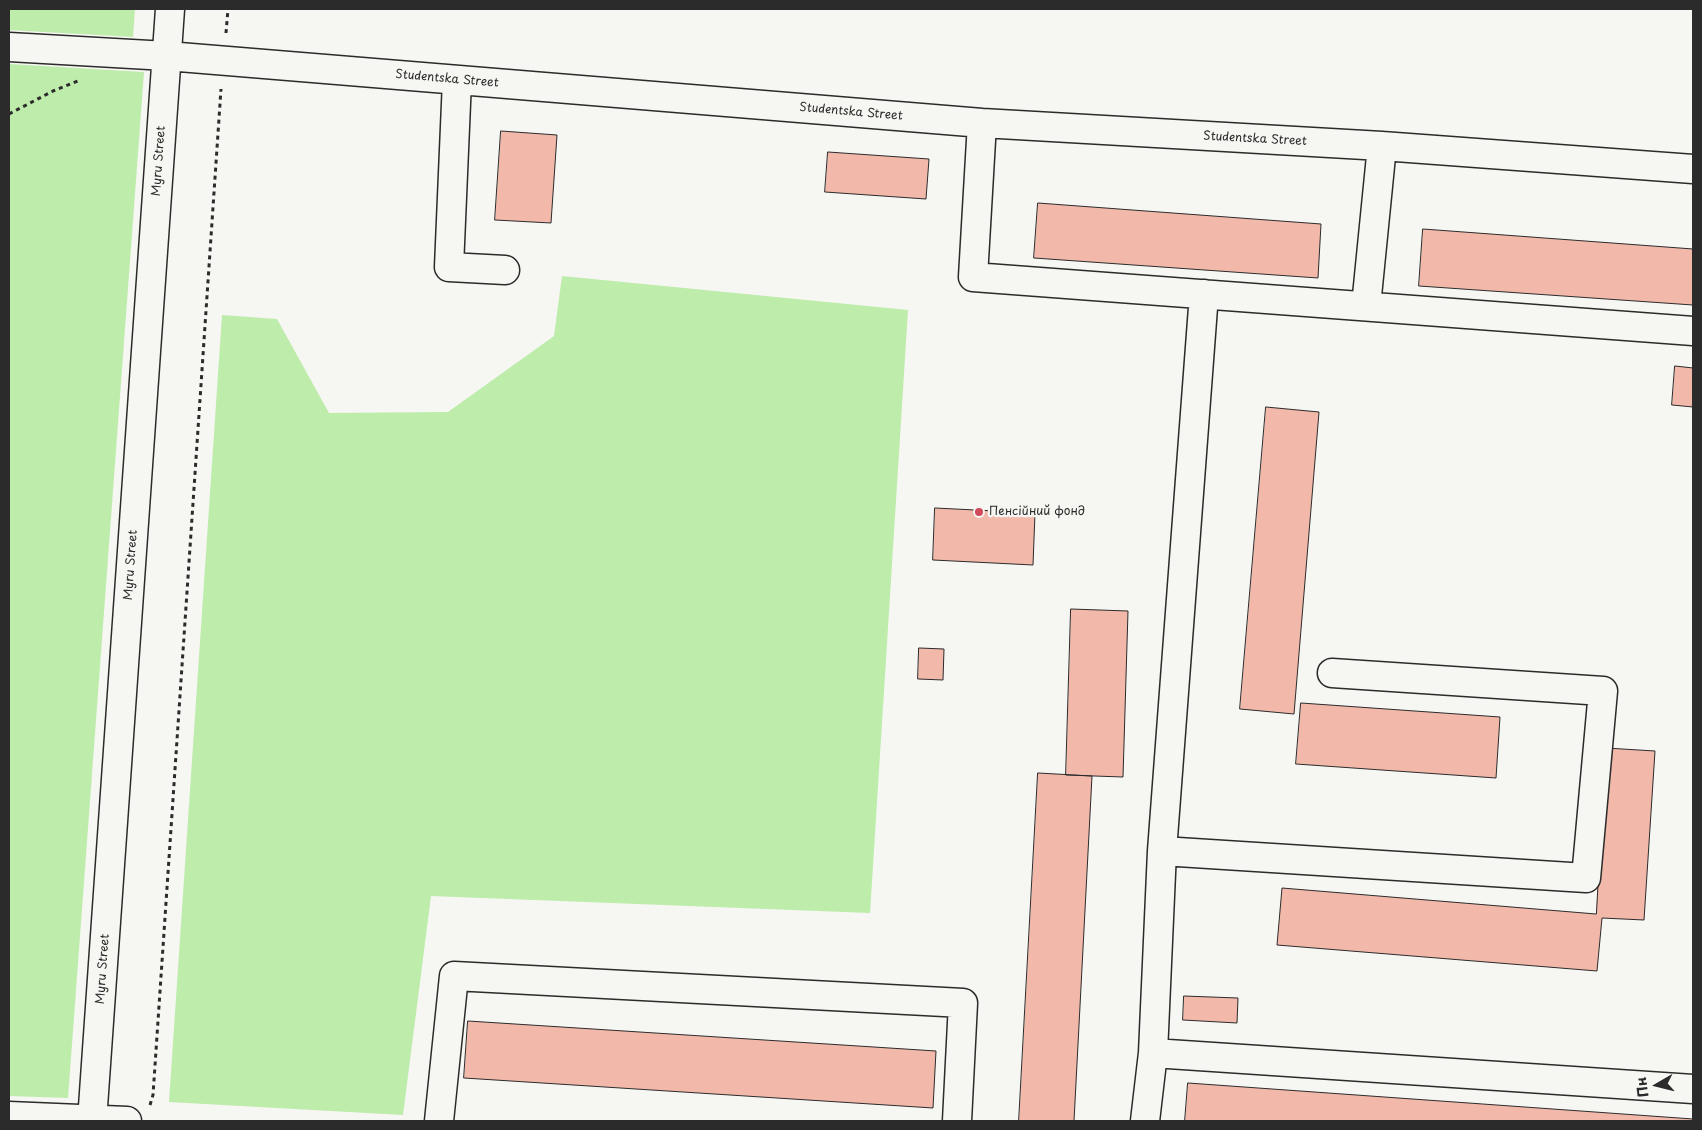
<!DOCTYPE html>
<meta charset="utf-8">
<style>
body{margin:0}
#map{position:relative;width:1702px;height:1130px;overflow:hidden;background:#f6f6f2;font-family:"Playpen Sans",sans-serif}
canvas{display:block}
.frame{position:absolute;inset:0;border:10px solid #2b2b2b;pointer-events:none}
.north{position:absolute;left:1632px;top:1060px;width:50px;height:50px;-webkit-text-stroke:4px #f6f6f2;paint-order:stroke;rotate:262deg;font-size:14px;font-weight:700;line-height:20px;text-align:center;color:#2b2b2b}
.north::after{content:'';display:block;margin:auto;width:18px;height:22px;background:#2b2b2b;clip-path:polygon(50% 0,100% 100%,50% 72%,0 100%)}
</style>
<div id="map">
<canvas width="1702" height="1130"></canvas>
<div class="frame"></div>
<div class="north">Пн</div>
</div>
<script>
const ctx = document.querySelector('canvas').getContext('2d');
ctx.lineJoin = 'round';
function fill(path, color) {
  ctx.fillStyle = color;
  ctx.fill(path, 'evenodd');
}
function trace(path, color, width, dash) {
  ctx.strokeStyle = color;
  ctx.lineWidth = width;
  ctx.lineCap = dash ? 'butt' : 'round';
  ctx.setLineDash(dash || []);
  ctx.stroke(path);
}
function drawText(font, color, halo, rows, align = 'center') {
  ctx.font = font + ' "Playpen Sans",sans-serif';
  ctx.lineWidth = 4.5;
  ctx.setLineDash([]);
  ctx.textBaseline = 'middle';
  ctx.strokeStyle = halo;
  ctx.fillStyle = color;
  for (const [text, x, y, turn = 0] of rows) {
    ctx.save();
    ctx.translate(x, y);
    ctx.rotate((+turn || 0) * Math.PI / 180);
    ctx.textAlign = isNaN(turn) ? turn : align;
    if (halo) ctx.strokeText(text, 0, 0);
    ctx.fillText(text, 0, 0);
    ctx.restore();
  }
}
const green = new Path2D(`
 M9 9H135L133 37 9 30Z
 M9 64 144 72 68 1098 9 1096Z
 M562 276 908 310 870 913 431 896 403 1115 169 1102 222 315 277 319 329 413 448 412 554 336Z`);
const building = new Path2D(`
 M501 131 557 135 551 223 495 220Z
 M828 152 929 159 926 199 825 192Z
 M1038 203 1321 224 1318 278 1034 258Z
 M1423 229 1693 249V305L1419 286Z
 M1675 366 1693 368V407L1672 405Z
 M1266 407 1319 412 1294 714 1240 709Z
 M935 508 1035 513 1033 565 933 560Z
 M1071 609 1128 611 1123 777 1066 775Z
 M919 648 944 649 943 680 918 679Z
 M1301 703 1500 717 1496 778 1296 764Z
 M1606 748 1655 751 1644 920 1602 918 1597 971 1277 945 1282 888 1596 914Z
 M1038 773 1092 776 1074 1121H1019Z
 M1184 996 1238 998 1237 1023 1183 1020Z
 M468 1021 936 1051 933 1108 464 1078Z
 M1188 1083 1693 1119V1121H1185Z`);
const path = new Path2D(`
 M226 33 228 9
 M9 114 53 91 78 81
 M150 1105 153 1095 221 89`);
const minor = new Path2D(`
 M9 47 167 56 982 123 1382 146 1693 169
 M457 80 449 267 505 270
 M982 123 973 277 1693 331
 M1366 306 1382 146
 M1162 851 1586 878 1603 691 1332 673
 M1153 1053 1693 1089
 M9 1116 127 1121
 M92 1121 170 9
 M439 1121 454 976 963 1003 957 1121
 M1145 1121 1153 1053 1162 851 1204 294`);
const markers = [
 [979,512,5,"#d1495b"]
];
const streetNames = [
 ["Studentska Street",447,79,5],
 ["Studentska Street",851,112,5],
 ["Studentska Street",1255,139,3],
 ["Myru Street",159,161,-86],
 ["Myru Street",131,565,-86],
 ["Myru Street",103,969,-86]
];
const poiNames = [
 ["Пенсійний фонд",989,512]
];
fill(green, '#bdecab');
fill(building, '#f2b8aa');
trace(building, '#2b2b2b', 1);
trace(minor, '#2b2b2b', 31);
trace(path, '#2b2b2b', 3, [4, 4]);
trace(minor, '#f6f6f2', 28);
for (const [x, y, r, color] of markers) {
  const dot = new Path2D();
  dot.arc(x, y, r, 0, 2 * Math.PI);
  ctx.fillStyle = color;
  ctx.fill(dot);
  trace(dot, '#f6f6f2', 2);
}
drawText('12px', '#2b2b2b', '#f6f6f2', streetNames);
drawText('12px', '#2b2b2b', '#f6f6f2', poiNames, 'left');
</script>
